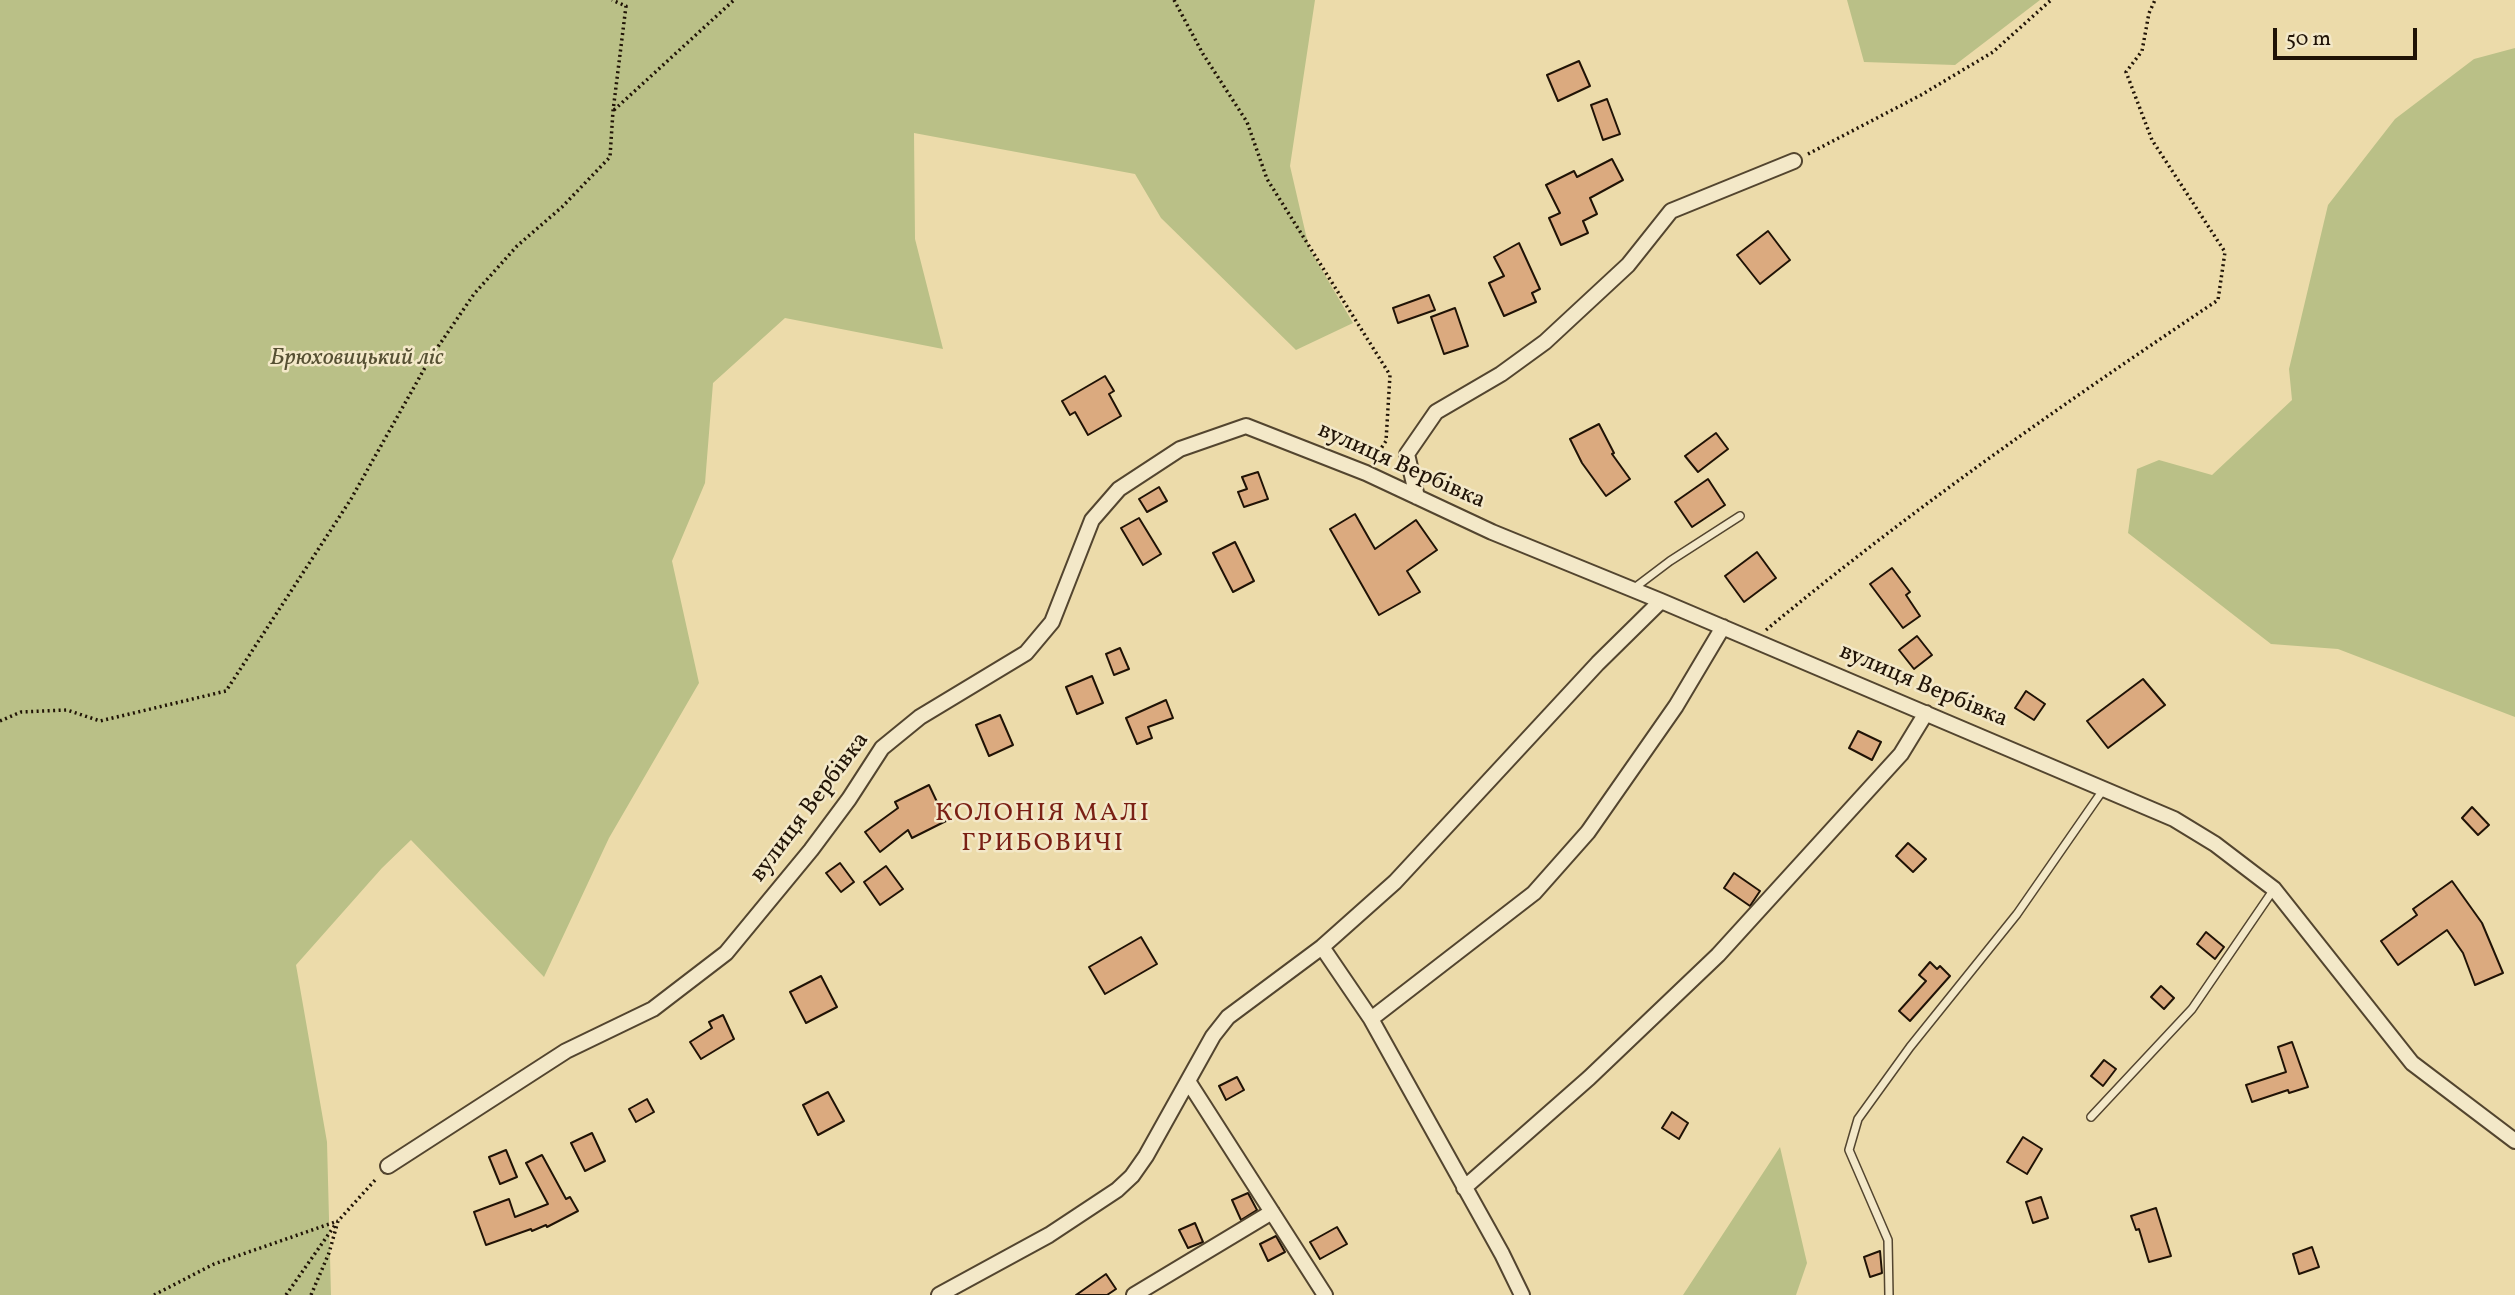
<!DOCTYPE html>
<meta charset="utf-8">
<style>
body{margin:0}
#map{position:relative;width:2515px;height:1295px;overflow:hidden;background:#ecdbaa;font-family:Vollkorn,serif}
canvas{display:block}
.scale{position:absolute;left:2273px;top:28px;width:144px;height:32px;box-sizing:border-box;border:4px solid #201306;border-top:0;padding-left:9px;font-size:21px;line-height:24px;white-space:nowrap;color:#201306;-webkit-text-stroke:5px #f3e8c8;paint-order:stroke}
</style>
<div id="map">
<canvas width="2515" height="1295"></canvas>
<div class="scale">50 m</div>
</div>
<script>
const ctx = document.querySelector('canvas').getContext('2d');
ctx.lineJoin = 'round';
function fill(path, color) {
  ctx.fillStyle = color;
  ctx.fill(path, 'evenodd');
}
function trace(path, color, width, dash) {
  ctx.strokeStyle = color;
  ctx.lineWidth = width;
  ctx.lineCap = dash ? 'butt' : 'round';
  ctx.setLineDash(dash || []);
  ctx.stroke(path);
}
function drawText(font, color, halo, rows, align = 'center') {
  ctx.font = font + ' Vollkorn,serif';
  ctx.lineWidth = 5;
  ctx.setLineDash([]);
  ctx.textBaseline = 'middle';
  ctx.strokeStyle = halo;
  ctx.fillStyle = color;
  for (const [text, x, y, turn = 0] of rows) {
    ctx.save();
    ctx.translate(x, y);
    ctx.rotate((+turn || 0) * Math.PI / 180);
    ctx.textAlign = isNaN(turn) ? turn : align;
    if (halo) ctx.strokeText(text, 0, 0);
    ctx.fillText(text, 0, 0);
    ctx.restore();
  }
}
const green = new Path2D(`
 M0 0H1315L1290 166 1309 248 1353 323 1296 350 1161 218 1135 174 914 133 915 239 943 349 785 318 713 383 705 483 672 561 699 683 609 838 544 977 411 840 382 868 296 965 327 1142 331 1295H0Z
 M1847 0H2040L1955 65 1864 62Z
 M2515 48V717L2338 649 2271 644 2128 533 2137 469 2159 460 2212 475 2292 400 2289 369 2328 205 2395 119 2474 59Z
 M1780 1147 1807 1263 1796 1295H1683Z`);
const building = new Path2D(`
 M1579 61 1590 86 1558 101 1547 75Z
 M1607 99 1620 134 1603 140 1591 105Z
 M1612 159 1623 180 1590 198 1597 214 1583 221 1588 233 1561 245 1549 218 1560 213 1546 185 1574 171 1577 177Z
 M1768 231 1790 260 1760 284 1737 255Z
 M1519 243 1540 289 1532 293 1536 302 1504 316 1489 283 1504 276 1494 257Z
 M1429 295 1435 310 1398 323 1393 308Z
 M1455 308 1468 346 1444 354 1431 317Z
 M1105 376 1114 391 1109 394 1121 416 1088 435 1075 412 1070 415 1062 401Z
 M1599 424 1614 453 1612 454 1630 479 1606 496 1582 463 1570 439Z
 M1716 433 1728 449 1698 472 1685 456Z
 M1258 472 1268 499 1244 507 1238 492 1247 489 1242 477Z
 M1708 479 1725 505 1692 527 1675 502Z
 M1159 487 1167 501 1147 512 1139 499Z
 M1355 514 1375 549 1416 520 1437 550 1407 571 1420 592 1379 615 1330 529Z
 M1139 518 1161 554 1143 565 1121 528Z
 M1235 542 1254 581 1233 592 1213 553Z
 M1757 552 1776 578 1744 602 1725 576Z
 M1892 568 1910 592 1906 595 1920 616 1903 628 1870 584Z
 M1917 636 1932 655 1914 669 1899 650Z
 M1120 648 1129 669 1114 675 1106 654Z
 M1092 676 1103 703 1077 714 1066 687Z
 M2143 679 2165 705 2108 748 2087 721Z
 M2026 691 2045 704 2034 720 2015 708Z
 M1166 700 1173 718 1148 727 1152 738 1137 744 1126 718Z
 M1000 715 1013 745 989 756 976 725Z
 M1858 731 1881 742 1872 760 1849 748Z
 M929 785 946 821 912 838 908 830 880 852 865 832 898 808 895 802Z
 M2472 807 2489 825 2478 835 2462 818Z
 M1908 843 1926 859 1913 872 1896 856Z
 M840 863 854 882 841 892 826 873Z
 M886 866 903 889 880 905 864 882Z
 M1734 873 1760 891 1750 906 1724 888Z
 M2452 881 2482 923 2503 973 2475 985 2463 953 2447 930 2398 965 2381 941 2417 915 2413 909Z
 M2206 932 2224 947 2215 959 2197 944Z
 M1141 937 1157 964 1105 994 1089 967Z
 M1930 962 1937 969 1940 966 1950 976 1910 1021 1899 1011 1926 981 1919 975Z
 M821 976 837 1007 806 1023 790 992Z
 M2161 986 2174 998 2164 1009 2151 997Z
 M723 1015 734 1039 701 1059 690 1042 712 1028 709 1022Z
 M2292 1042 2308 1087 2289 1093 2288 1090 2252 1102 2246 1085 2286 1072 2278 1047Z
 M2104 1060 2116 1069 2103 1086 2091 1076Z
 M1237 1077 1244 1090 1226 1100 1219 1086Z
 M828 1092 844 1121 818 1135 803 1105Z
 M647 1099 654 1112 636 1122 629 1109Z
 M1672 1112 1688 1123 1679 1139 1662 1128Z
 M592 1133 605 1161 585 1171 571 1143Z
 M2023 1137 2042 1149 2027 1174 2007 1162Z
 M506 1150 517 1177 500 1184 489 1157Z
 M542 1155 566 1199 570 1197 578 1211 547 1227 546 1225 532 1231 531 1229 486 1245 474 1212 509 1199 515 1217 548 1204 526 1163Z
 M1248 1193 1257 1210 1241 1220 1232 1200Z
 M2041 1197 2048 1218 2033 1223 2026 1202Z
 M2156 1208 2171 1256 2149 1262 2139 1229 2136 1230 2131 1216Z
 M1195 1223 1203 1242 1188 1248 1179 1230Z
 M1337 1227 1347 1244 1320 1259 1310 1242Z
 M1276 1236 1285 1252 1268 1261 1260 1244Z
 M2312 1247 2319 1267 2299 1274 2293 1254Z
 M1880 1251 1882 1273 1870 1277 1864 1257Z
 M1106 1274 1116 1289 1107 1295H1076Z`);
const path = new Path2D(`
 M1174 0 1203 54 1247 122 1267 179 1390 375 1386 441 1374 459
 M614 110 734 0
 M1808 154 1921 95 1993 52 2051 0
 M1766 630C1909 511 2063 404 2218 300L2225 252 2152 140 2126 72 2142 51 2149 13 2155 0
 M0 721 21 712 67 710 100 721 226 691 351 499 431 357 474 294 517 246 562 207 610 157 613 111 626 6 612 0
 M154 1295 214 1264 338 1221
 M286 1295 335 1225
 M311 1295 329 1253 338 1221 377 1178`);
const lane = new Path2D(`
 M1633 589 1670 561 1740 516
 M2091 1117 2192 1009 2274 889
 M1889 1295 1888 1240 1849 1150 1858 1119 1910 1047 2017 914 2103 790`);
const street = new Path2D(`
 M1417 497 1407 454 1436 412 1501 374 1545 342 1628 265 1671 211 1794 161
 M1322 947 1371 1019 1502 1254 1522 1295
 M1371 1019 1534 893 1588 832 1676 706 1723 627
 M1188 1081 1325 1295
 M388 1166 566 1051 653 1009 726 953 811 850 849 799 882 748 920 717 1026 653 1052 622 1092 520 1119 489 1180 449 1246 426 1366 473 1492 532 1661 601 2174 819 2215 844 2274 889 2412 1063 2515 1141
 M1464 1188 1589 1078 1718 955 1901 754 1926 713
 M939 1295 1049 1235 1117 1190 1132 1176 1146 1156 1213 1036 1228 1017 1322 947 1395 882 1598 663 1661 601
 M1134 1295 1272 1212`);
const parkNames = [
 ["Брюховицький ліс",357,360]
];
const streetNames = [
 ["вулиця Вербівка",1401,467,24],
 ["вулиця Вербівка",1923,687,23],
 ["вулиця Вербівка",811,808,-53]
];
const neighbourhoodNames = [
 ["КОЛОНІЯ МАЛІ",1043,815],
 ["ГРИБОВИЧІ",1043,845]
];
fill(green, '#bac087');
fill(building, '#dbaa7f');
trace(building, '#201306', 2);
trace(lane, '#53452f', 10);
trace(street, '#53452f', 18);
trace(path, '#201306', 3.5, [2, 3.5]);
trace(lane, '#f3e8c8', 7);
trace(street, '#f3e8c8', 14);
drawText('italic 24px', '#565033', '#f3e8c8', parkNames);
drawText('24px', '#201306', '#f3e8c8', streetNames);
ctx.letterSpacing = '2px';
drawText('26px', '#7a1f14', '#f3e8c8', neighbourhoodNames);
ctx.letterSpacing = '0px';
</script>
